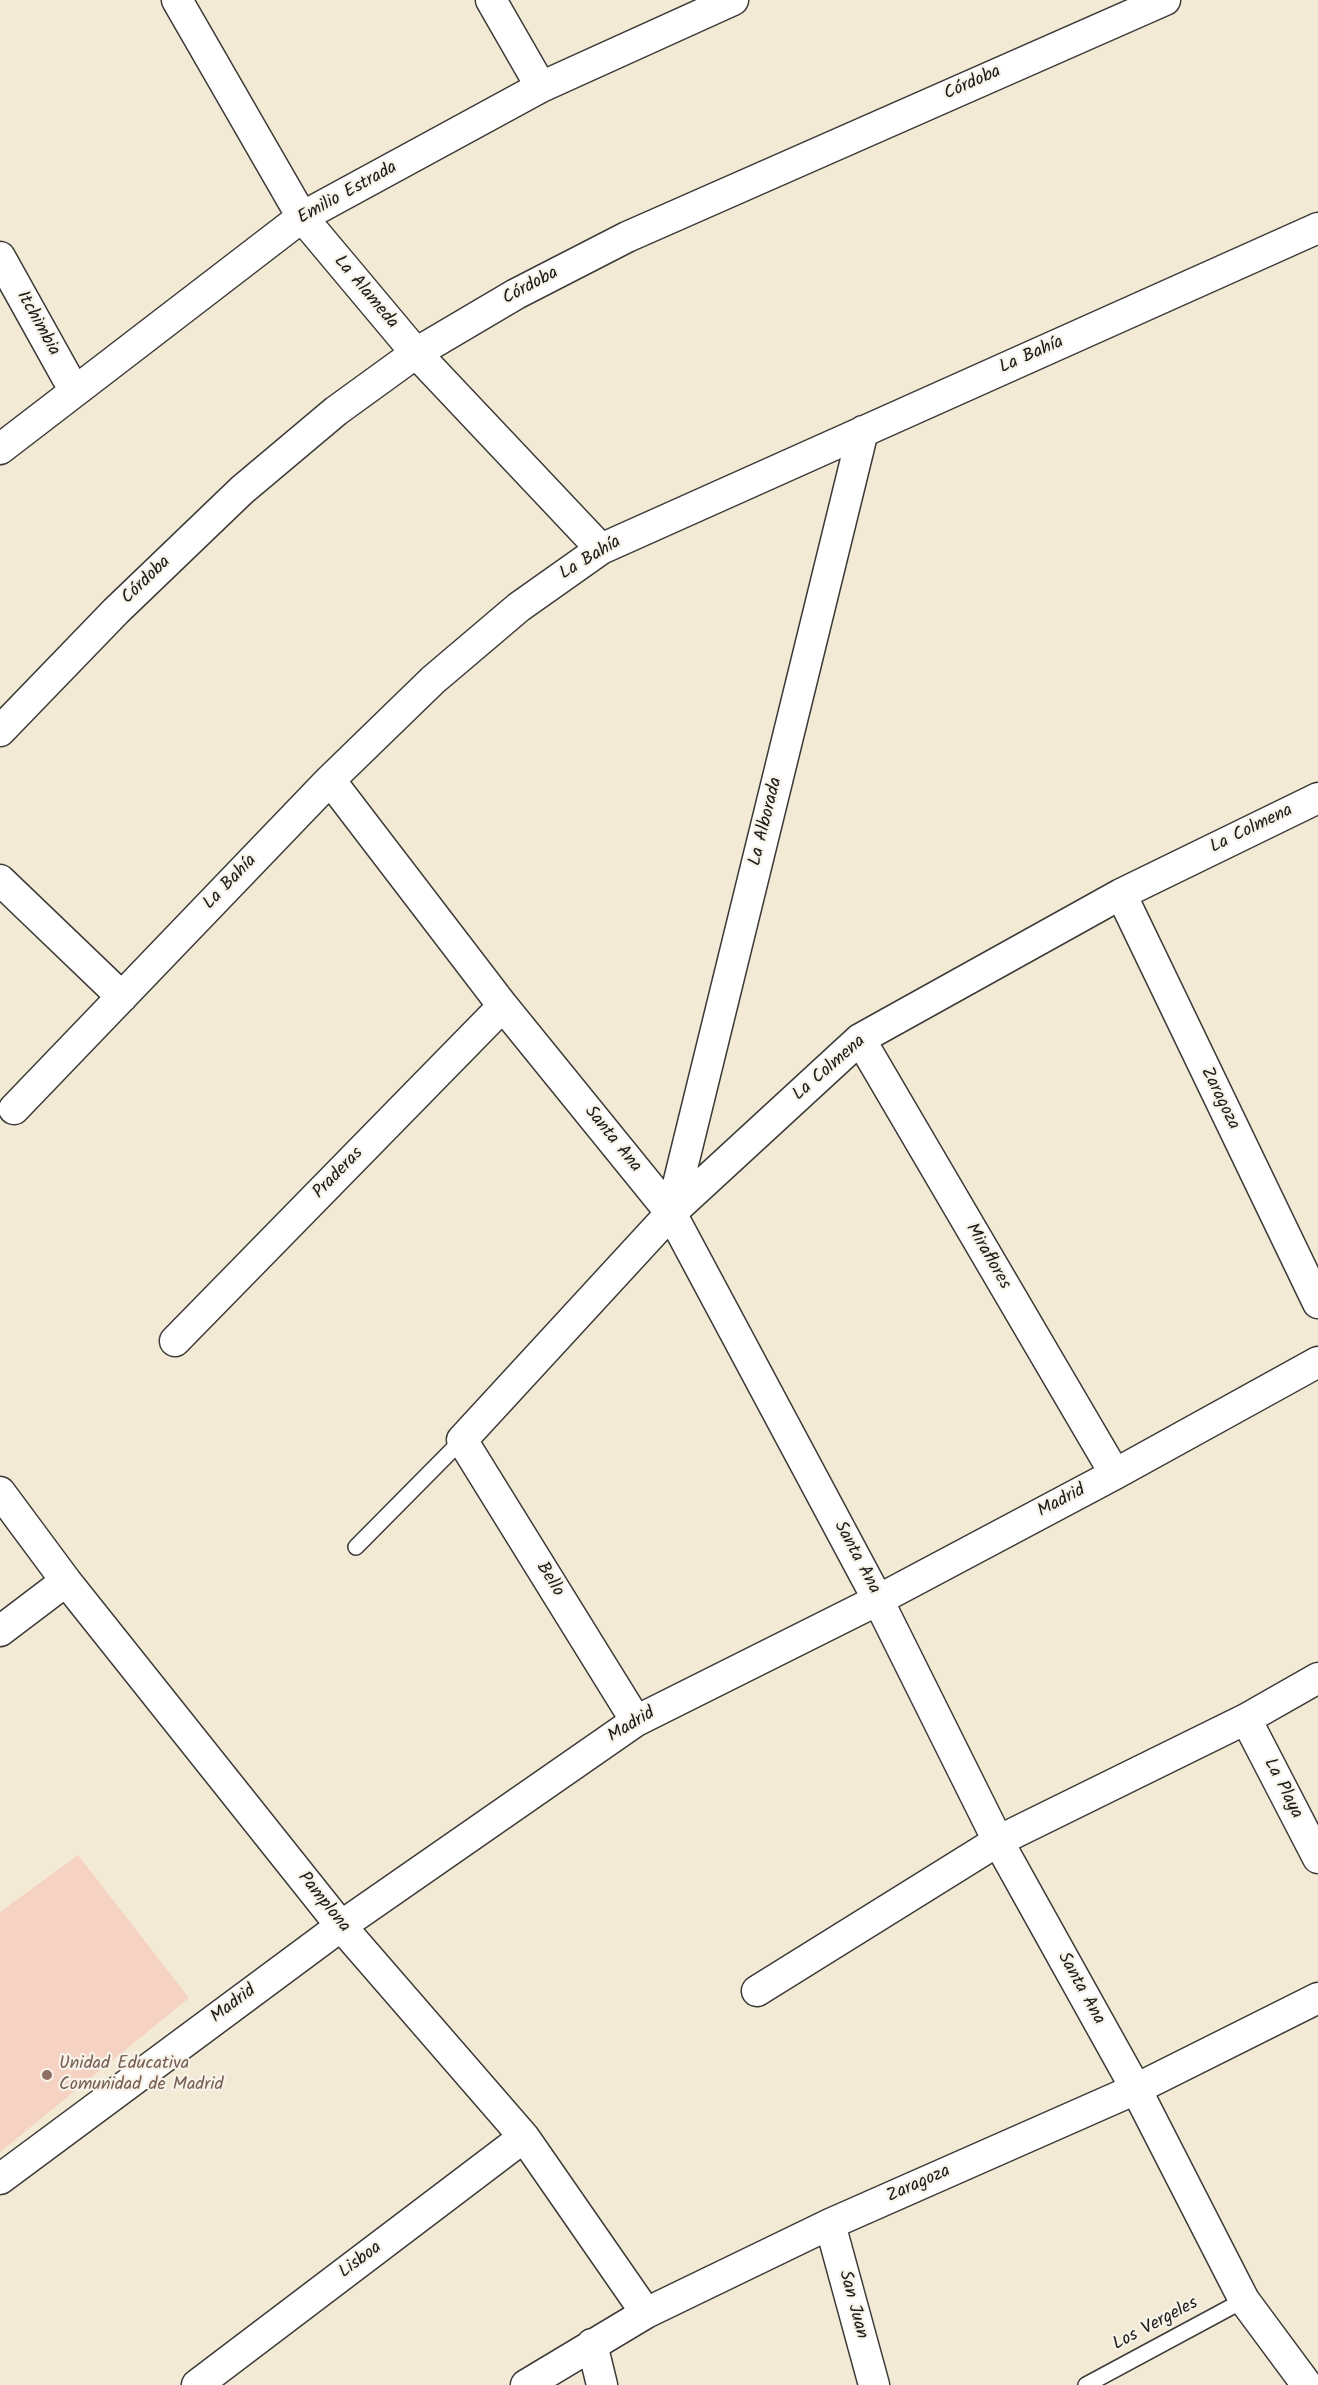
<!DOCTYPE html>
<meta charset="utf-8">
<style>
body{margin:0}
canvas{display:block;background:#f3ead5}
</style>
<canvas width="1318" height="2385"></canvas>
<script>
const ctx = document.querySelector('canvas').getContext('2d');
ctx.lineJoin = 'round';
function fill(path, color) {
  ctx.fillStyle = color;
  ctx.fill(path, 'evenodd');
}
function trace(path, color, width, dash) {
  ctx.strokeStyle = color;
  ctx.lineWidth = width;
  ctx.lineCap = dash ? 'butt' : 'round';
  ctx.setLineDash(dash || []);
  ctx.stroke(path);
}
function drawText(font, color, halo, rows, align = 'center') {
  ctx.font = font + ' Kalam,sans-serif';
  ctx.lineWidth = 4.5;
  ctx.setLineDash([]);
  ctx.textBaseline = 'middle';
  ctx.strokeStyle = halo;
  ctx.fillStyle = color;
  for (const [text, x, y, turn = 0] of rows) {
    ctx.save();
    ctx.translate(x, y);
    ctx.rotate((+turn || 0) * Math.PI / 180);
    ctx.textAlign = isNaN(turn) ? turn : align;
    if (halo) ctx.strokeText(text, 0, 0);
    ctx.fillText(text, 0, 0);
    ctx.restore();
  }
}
const built = new Path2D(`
 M78 1855 189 1998 0 2152V1912Z`);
const lane = new Path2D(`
 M356 1547 462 1440
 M1086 2385 1244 2300`);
const street = new Path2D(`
 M177 0 302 217 416 353 601 549
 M491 0 541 87
 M0 257 74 390
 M0 449 302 217 541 87 733 0
 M0 731 116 611 242 490 336 411 416 353 516 294 627 237 1165 0
 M330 780 503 1006 671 1213 878 1600 998 1841 1136 2089 1244 2300 1307 2385
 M0 880 122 997
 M1121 894 1318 1303
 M860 1039 1115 1474
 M14 1109 330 780 433 680 519 607 601 549 1318 228
 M671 1213 863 431
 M175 1341 503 1006
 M0 1492 66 1581 341 1926 524 2137 646 2313
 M0 1631 66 1581
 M1246 1719 1318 1858
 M636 1721 462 1440 671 1213 860 1039 1121 894 1318 798
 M757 1991 998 1841 1246 1719 1318 1678
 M0 2179 341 1926 636 1721 878 1600 1115 1474 1318 1362
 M830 2224 874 2385
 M592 2344 602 2385
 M197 2385 524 2137
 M526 2385 646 2313 830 2224 1136 2089 1318 1998`);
const markers = [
 [47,2075,6,"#8d6e63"]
];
const streetNames = [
 ["Córdoba",973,84,-24],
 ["Emilio Estrada",348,194,-29],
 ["Córdoba",531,287,-28],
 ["La Alameda",365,293,50],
 ["Itchimbia",37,324,61],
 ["La Bahía",1032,356,-24],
 ["La Bahía",591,559,-31],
 ["Córdoba",147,581,-44],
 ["La Alborada",767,822,-76],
 ["La Colmena",1252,830,-26],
 ["La Bahía",231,883,-46],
 ["La Colmena",830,1069,-41],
 ["Zaragoza",1219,1099,64],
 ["Santa Ana",612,1140,51],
 ["Praderas",339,1174,-46],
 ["Miraflores",987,1257,60],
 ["Madrid",1062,1502,-28],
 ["Santa Ana",856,1558,62],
 ["Bello",549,1580,58],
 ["Madrid",632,1726,-31],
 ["La Playa",1282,1789,63],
 ["Pamplona",323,1903,51],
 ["Santa Ana",1080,1989,61],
 ["Madrid",234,2005,-37],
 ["Zaragoza",919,2185,-24],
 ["Lisboa",361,2261,-37],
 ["San Juan",852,2305,75],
 ["Los Vergeles",1156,2325,-28]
];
const educationNames = [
 ["Unidad Educativa",59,2065],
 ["Comunidad de Madrid",59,2086]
];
fill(built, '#f5d2c2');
trace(lane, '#3c3b38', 18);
trace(street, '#3c3b38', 33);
trace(lane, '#fff', 15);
trace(street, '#fff', 30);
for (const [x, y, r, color] of markers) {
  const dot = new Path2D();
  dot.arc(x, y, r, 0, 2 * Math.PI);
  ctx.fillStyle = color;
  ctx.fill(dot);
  trace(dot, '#f7f3e8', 2);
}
drawText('18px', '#1c1c1c', '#f7f3e8', streetNames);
drawText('18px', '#785e54', '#f7f3e8', educationNames, 'left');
</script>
